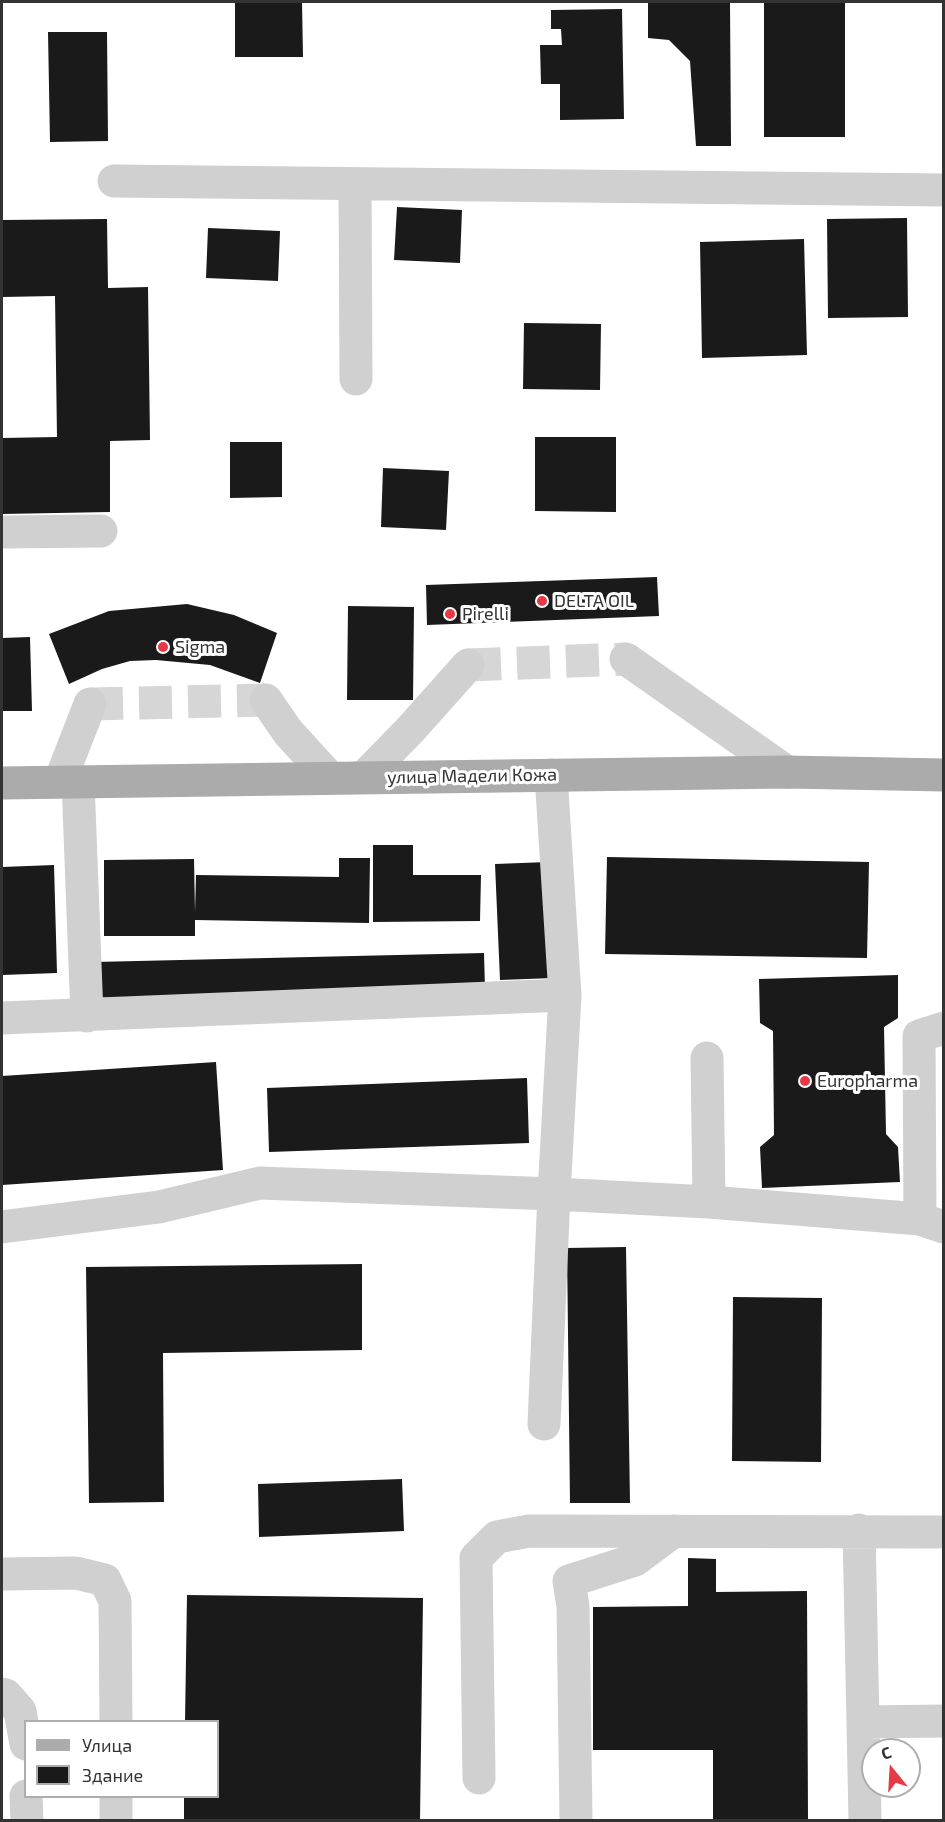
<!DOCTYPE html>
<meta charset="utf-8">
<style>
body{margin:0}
#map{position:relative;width:945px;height:1822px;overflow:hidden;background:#fff;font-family:"Exo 2",sans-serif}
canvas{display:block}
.frame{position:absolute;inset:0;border:3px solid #333;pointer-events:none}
.legend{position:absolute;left:24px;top:1720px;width:195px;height:78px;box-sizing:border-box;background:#fff;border:2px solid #adadad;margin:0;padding:8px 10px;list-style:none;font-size:18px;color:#333}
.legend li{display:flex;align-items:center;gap:12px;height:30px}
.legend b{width:30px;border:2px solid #adadad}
.north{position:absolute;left:861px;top:1738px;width:60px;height:60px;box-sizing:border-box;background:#fff;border:2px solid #adadad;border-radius:50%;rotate:342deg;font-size:16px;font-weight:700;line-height:24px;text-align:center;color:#333}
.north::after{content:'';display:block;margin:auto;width:21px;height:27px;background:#e63946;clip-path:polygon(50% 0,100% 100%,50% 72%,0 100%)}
</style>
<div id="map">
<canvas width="945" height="1822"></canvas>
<div class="frame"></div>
<ul class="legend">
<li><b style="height:8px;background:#ababab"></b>Улица</li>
<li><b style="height:16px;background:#1a1a1a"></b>Здание</li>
</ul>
<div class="north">С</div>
</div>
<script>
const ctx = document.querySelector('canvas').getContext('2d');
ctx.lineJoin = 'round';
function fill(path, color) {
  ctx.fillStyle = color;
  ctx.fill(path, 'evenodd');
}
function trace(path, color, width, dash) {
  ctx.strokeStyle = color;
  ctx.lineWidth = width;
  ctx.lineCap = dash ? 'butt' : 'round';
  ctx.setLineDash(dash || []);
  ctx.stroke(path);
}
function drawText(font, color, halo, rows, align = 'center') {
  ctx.font = font + ' "Exo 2",sans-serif';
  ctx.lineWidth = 6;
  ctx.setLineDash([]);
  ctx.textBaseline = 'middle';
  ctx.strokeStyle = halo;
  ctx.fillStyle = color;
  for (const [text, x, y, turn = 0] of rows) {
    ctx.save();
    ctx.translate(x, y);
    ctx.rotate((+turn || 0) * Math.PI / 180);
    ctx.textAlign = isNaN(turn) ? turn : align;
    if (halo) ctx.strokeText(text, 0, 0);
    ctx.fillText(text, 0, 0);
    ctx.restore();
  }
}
const building = new Path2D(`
 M235 2H302L303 57H235Z
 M648 2H730L731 146H696L690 61 669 40 648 38Z
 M764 2H845V137H764Z
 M622 9 624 119 560 120V84H541L540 45H562L561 29H551V10Z
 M48 32H107L108 141 50 142Z
 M397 207 462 210 460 263 394 260Z
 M907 218 908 317 828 318 827 219Z
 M107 219 108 288 148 287 150 440 110 441V512L2 514V438L57 437 55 296 2 297V220Z
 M208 228 280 231 278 281 206 278Z
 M804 239 807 355 702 358 700 242Z
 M524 323 601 324 600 390 523 389Z
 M535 437H616V512L535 511Z
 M230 442H282V497L230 498Z
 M383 468 449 471 446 530 381 527Z
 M657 577 659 616 427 625 426 585Z
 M187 604 234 615 277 633 260 683 210 665 156 660 130 661 102 669 69 684 49 634 109 611Z
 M348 606 414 607 413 700H347Z
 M30 637 32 711H2V638Z
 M373 845H413V875H481L480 921 373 922Z
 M607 857 869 862 867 958 605 954Z
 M339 858H370L369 923 195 920V936H104V860L194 859 195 912 196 875 339 877Z
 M548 862 553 978 500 980 495 864Z
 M54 865 57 973 2 975V867Z
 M484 953 485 989 95 998 94 962Z
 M898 975V1018L884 1027 886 1134 898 1147 900 1182 762 1188 760 1147 774 1135 773 1031 760 1023 759 979Z
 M216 1062 223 1170 2 1185V1076Z
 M527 1078 529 1143 269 1152 267 1088Z
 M626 1247 630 1503H570L567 1248Z
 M362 1264V1350L163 1353 164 1502 89 1503 86 1267Z
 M733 1297 822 1298 821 1462 732 1461Z
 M402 1479 404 1531 259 1537 258 1484Z
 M688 1558 716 1559V1592L807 1591 808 1820H713V1750H593V1607L688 1606Z
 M187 1595 423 1598 420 1820H184V1796H218V1722H185Z`);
const minorTunnel = new Path2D(`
 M468 665 626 659
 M90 704 266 700`);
const minor = new Path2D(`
 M114 181 944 190
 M355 184 356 379
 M2 532 101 531
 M626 659 787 772
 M266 700 288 732 330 778
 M364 777 410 730 468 665
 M60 781 90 704
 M78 781 87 1016
 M2 1018 565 995
 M944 1028 919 1036 920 1219 944 1227
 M707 1058 709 1202 920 1219
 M2 1227 159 1207 260 1183 554 1194 565 995 551 775
 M544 1424 554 1194 709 1202
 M859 1530 865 1820
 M2 1574 76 1573 105 1580 115 1601 116 1722
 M2 1694 6 1695 20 1711 26 1744
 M863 1722 944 1721
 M479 1778 476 1558 497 1537 529 1531 944 1532
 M26 1796 27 1820
 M116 1796V1820
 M576 1820 573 1606 569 1581 635 1560 674 1531`);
const major = new Path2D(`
 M2 783 787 772 944 775`);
const markers = [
 [542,601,6,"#e63946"],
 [450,614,6,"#e63946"],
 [163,647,6,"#e63946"],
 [805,1081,6,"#e63946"]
];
const poiNames = [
 ["DELTA OIL",554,601],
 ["Pirelli",462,614],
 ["Sigma",175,647],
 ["Europharma",817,1081]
];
const streetNames = [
 ["улица Мадели Кожа",472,776,-1]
];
fill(building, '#1a1a1a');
trace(minorTunnel, '#d6d6d6', 33, [33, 16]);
trace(minor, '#d0d0d0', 33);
trace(major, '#ababab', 33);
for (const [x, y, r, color] of markers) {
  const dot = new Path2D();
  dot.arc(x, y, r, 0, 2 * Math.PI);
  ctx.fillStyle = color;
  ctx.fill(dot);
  trace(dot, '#fff', 2);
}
drawText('18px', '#333', '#fff', poiNames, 'left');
drawText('18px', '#333', '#fff', streetNames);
</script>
